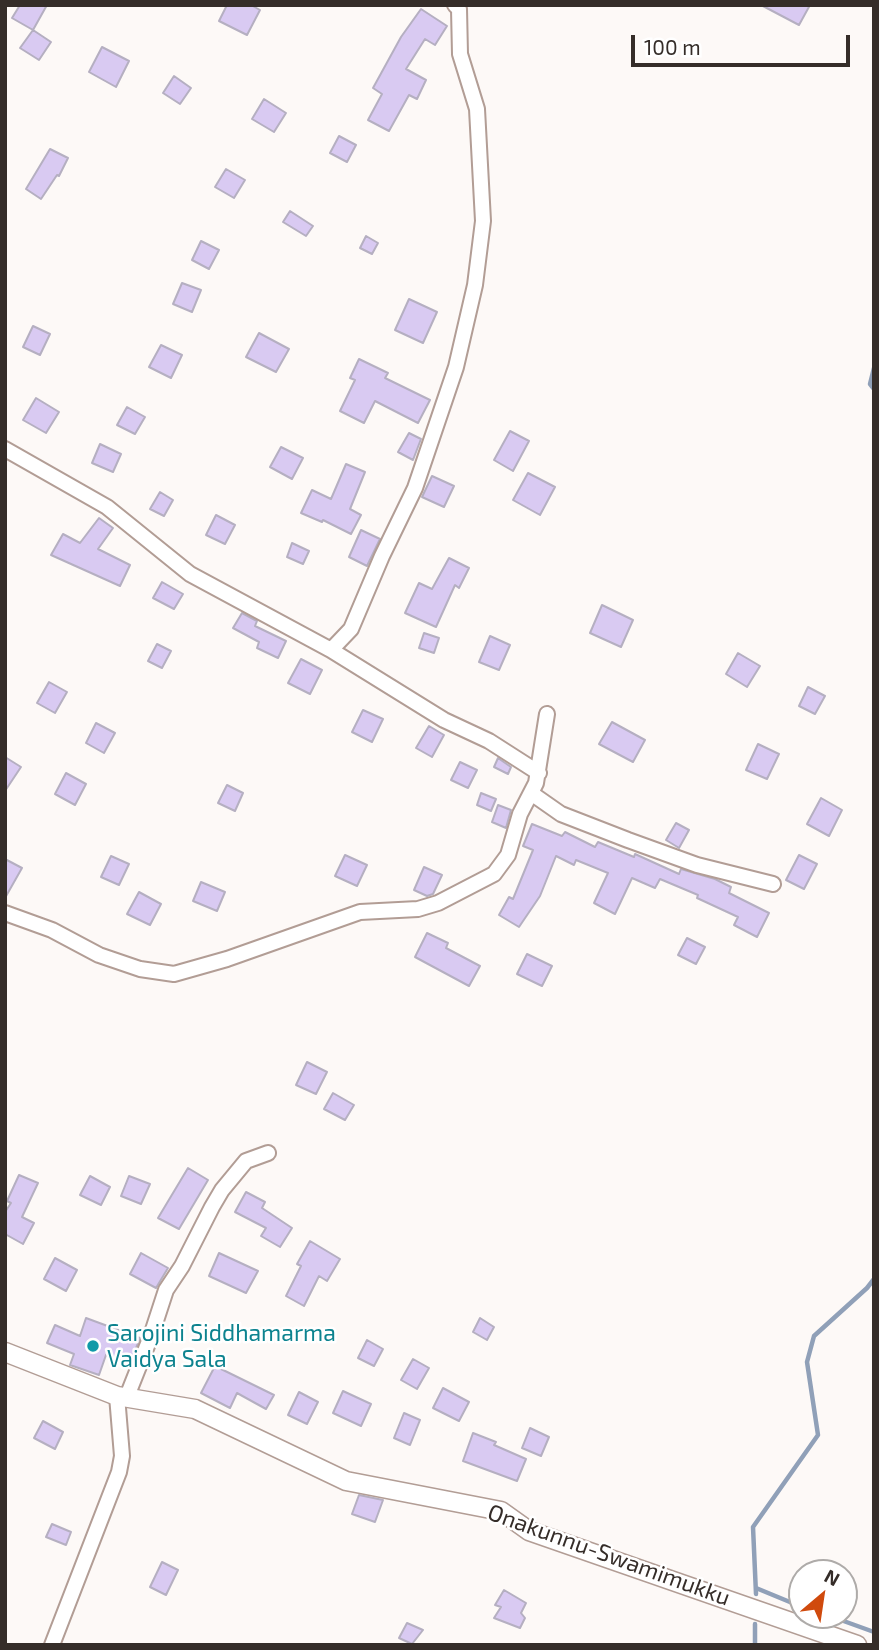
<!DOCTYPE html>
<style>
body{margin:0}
#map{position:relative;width:879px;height:1650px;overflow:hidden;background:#fdf9f7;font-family:"Exo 2",sans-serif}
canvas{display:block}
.frame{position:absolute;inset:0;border:7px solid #352d29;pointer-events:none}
.north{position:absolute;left:788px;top:1559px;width:70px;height:70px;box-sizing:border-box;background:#fff;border:2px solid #aeaba9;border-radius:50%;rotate:29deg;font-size:19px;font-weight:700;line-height:28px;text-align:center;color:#352d29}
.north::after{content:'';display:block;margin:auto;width:24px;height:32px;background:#d04a0d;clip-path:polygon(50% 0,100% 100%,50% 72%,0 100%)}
.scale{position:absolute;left:631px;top:35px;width:219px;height:32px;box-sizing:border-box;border:4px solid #352d29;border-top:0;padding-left:9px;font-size:21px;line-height:24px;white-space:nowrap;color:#352d29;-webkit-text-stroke:5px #fff;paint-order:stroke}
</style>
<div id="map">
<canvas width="879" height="1650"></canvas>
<div class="frame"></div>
<div class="north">N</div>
<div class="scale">100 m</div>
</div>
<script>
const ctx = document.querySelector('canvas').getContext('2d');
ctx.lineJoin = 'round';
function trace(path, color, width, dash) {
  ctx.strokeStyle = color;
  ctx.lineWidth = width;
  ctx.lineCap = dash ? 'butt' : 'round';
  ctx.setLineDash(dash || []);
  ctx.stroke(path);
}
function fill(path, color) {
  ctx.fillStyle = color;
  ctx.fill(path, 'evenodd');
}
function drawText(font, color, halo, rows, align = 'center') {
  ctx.font = font + ' "Exo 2",sans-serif';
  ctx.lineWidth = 5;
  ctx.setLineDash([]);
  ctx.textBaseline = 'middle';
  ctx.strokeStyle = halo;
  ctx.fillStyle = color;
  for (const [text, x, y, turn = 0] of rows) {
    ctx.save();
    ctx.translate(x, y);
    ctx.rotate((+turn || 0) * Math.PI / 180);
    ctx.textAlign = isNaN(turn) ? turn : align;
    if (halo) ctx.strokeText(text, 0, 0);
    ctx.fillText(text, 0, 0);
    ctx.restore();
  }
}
const stream = new Path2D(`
 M874 368 870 384 874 389
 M756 1588 802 1607
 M756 1594 753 1527 818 1435 807 1362 814 1336 867 1288 874 1279
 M827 1615 874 1632
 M755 1645V1624`);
const building = new Path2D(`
 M20 5H47L33 30 12 18Z
 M227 5H251L260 10 247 35 219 21Z
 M761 5H810L799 25Z
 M421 9 447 26 435 45 425 39 406 69 426 80 417 99 409 95 389 131 368 120 382 94 373 88 401 37Z
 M33 30 51 42 39 60 20 48Z
 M102 47 129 61 116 87 89 72Z
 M174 76 191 88 180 104 163 93Z
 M264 99 286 113 274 132 252 119Z
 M339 136 356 145 347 162 330 153Z
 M50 149 68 158 59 176 57 175 41 199 26 189Z
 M226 169 245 180 234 198 215 187Z
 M290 211 313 226 306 236 283 222Z
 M366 236 378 243 372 254 360 248Z
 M201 241 219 250 209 269 192 260Z
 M182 283 201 290 192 312 173 304Z
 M409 299 437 312 423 343 395 330Z
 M33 326 50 334 40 355 23 347Z
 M259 333 289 349 276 372 246 357Z
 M161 345 182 355 171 378 149 367Z
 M359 359 388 373 385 378 430 400 418 423 375 401 364 423 340 411 355 380 350 378Z
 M36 398 59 412 46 433 23 420Z
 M127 407 145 417 135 434 117 425Z
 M510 431 529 441 513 471 494 460Z
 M409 433 421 439 413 460 398 452Z
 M100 444 121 454 113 472 92 463Z
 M281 447 303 458 292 479 270 467Z
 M346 464 365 472 350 509 361 515 351 534 323 520 322 522 301 513 312 490 331 499Z
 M528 473 555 487 540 515 513 500Z
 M432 476 454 486 444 507 422 497Z
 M160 492 173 500 164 516 150 509Z
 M216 515 235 525 225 544 206 535Z
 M99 518 113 528 98 549 130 565 120 586 51 555 63 534 80 543Z
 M361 530 380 539 367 566 349 557Z
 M292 543 309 551 303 564 287 557Z
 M449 558 469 568 459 588 455 585 436 627 405 613 419 583 432 589Z
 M162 582 183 594 174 609 153 598Z
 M602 605 633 620 621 647 590 633Z
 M242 613 257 621 255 626 286 641 278 658 257 648 259 642 233 628Z
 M424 633 439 638 434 653 419 648Z
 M490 636 510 645 499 670 479 662Z
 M157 644 171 651 162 668 148 661Z
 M738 653 760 666 747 687 726 674Z
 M301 659 322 670 310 694 288 683Z
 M49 682 67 692 55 713 37 703Z
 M808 687 825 696 815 714 799 706Z
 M363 710 383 719 372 742 352 732Z
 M612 722 645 740 633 762 599 744Z
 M96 723 115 733 104 753 86 743Z
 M429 726 444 735 432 757 416 748Z
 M758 744 779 754 767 779 746 770Z
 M5 757 21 767 5 791Z
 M498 758 511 767 508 774 494 767Z
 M460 762 477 770 468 788 451 780Z
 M66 773 86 784 75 805 55 794Z
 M227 785 243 793 235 811 218 803Z
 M481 793 496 799 491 811 477 805Z
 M821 798 842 810 829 836 807 824Z
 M498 805 511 810 506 828 492 822Z
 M676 823 689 830 679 848 666 840Z
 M532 824 562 836 565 832 595 847 598 842 634 857 635 854 679 874 681 869 715 879 731 887 729 893 769 913 757 937 734 925 738 917 697 898 698 895 660 879 655 888 632 878 615 914 594 903 608 873 576 860 574 865 556 856 540 896 519 927 499 915 509 897 513 899 533 850 523 846Z
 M345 855 367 865 357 886 335 876Z
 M799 855 817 864 804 889 786 880Z
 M111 856 129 864 119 885 101 877Z
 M5 859 22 868 5 898Z
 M424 867 442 875 433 894 427 896 414 890Z
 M201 882 225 892 217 911 193 901Z
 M139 892 161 904 150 925 127 914Z
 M427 933 448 943 446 948 480 966 469 986 415 957Z
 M687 938 705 947 696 964 678 955Z
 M527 954 552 966 542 986 517 974Z
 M307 1062 327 1072 316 1094 296 1085Z
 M333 1093 354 1105 345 1120 324 1109Z
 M188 1168 208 1180 179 1229 158 1218Z
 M19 1175 38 1183 22 1217 34 1223 23 1244 5 1234V1212L11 1203 7 1201Z
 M90 1176 110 1187 101 1205 80 1195Z
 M129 1176 150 1184 141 1204 121 1196Z
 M246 1192 265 1202 262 1208 292 1228 280 1247 261 1236 266 1228 235 1212Z
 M310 1241 340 1259 327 1281 319 1276 304 1306 286 1296 301 1266 297 1264Z
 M141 1253 168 1268 156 1288 130 1274Z
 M219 1253 258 1271 246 1293 209 1276Z
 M55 1258 77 1270 66 1291 44 1279Z
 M86 1318 140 1338 130 1363 106 1355 99 1375 70 1365 74 1354 47 1343 55 1325 80 1336Z
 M480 1318 494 1327 487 1340 473 1332Z
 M367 1340 383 1349 374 1366 358 1358Z
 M413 1359 429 1368 417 1389 401 1380Z
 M215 1366 274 1395 266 1409 237 1393 230 1408 201 1393Z
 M443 1388 469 1402 459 1421 433 1408Z
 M343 1391 371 1404 361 1426 333 1413Z
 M299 1392 318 1402 307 1424 288 1415Z
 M404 1413 420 1420 410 1445 394 1438Z
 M43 1421 63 1432 55 1449 34 1438Z
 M530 1428 549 1437 541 1456 522 1448Z
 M473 1433 496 1442 494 1445 526 1459 517 1481 463 1461Z
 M359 1495 383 1500 375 1522 352 1514Z
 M52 1524 71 1532 66 1545 46 1537Z
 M162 1562 178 1570 166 1595 150 1587Z
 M504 1590 526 1603 521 1613 525 1618 520 1628 494 1618 501 1607 495 1605Z
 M407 1623 423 1630 412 1644 399 1638Z`);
const minor = new Path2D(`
 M5 449 107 507 190 574 331 650 351 629 382 556 415 488 456 367 475 285 483 221 477 109 460 54 459 9 455 5
 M331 650 444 720 489 741 539 773
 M531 793 561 814 628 840 697 865 773 884
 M5 913 52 930 99 955 140 969 174 974 227 959 360 912 418 909 438 903 494 874 508 855 520 814 536 783 547 714
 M126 1399 151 1336 166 1290 182 1266 212 1207 222 1190 246 1161 268 1153
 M52 1645 119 1472 122 1456 117 1396`);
const tertiary = new Path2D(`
 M5 1352 117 1396 195 1409 346 1481 501 1511 529 1531 857 1645`);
const markers = [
 [93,1346,7,"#0f9aa8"]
];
const cultureNames = [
 ["Sarojini Siddhamarma",107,1333],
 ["Vaidya Sala",107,1359]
];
const streetNames = [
 ["Onakunnu-Swamimukku",609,1555,20]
];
trace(stream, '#90a0b8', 4.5);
fill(building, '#d9caf2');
trace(building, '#b5afc1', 2);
trace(minor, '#b29d95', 18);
trace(tertiary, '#b29d95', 21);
trace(minor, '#fff', 14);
trace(tertiary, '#fff', 18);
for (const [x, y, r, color] of markers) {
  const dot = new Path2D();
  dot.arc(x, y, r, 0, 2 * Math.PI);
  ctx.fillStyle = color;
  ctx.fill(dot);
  trace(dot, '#fff', 2.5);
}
drawText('23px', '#0d838f', '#fff', cultureNames, 'left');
drawText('23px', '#352d29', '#fff', streetNames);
</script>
